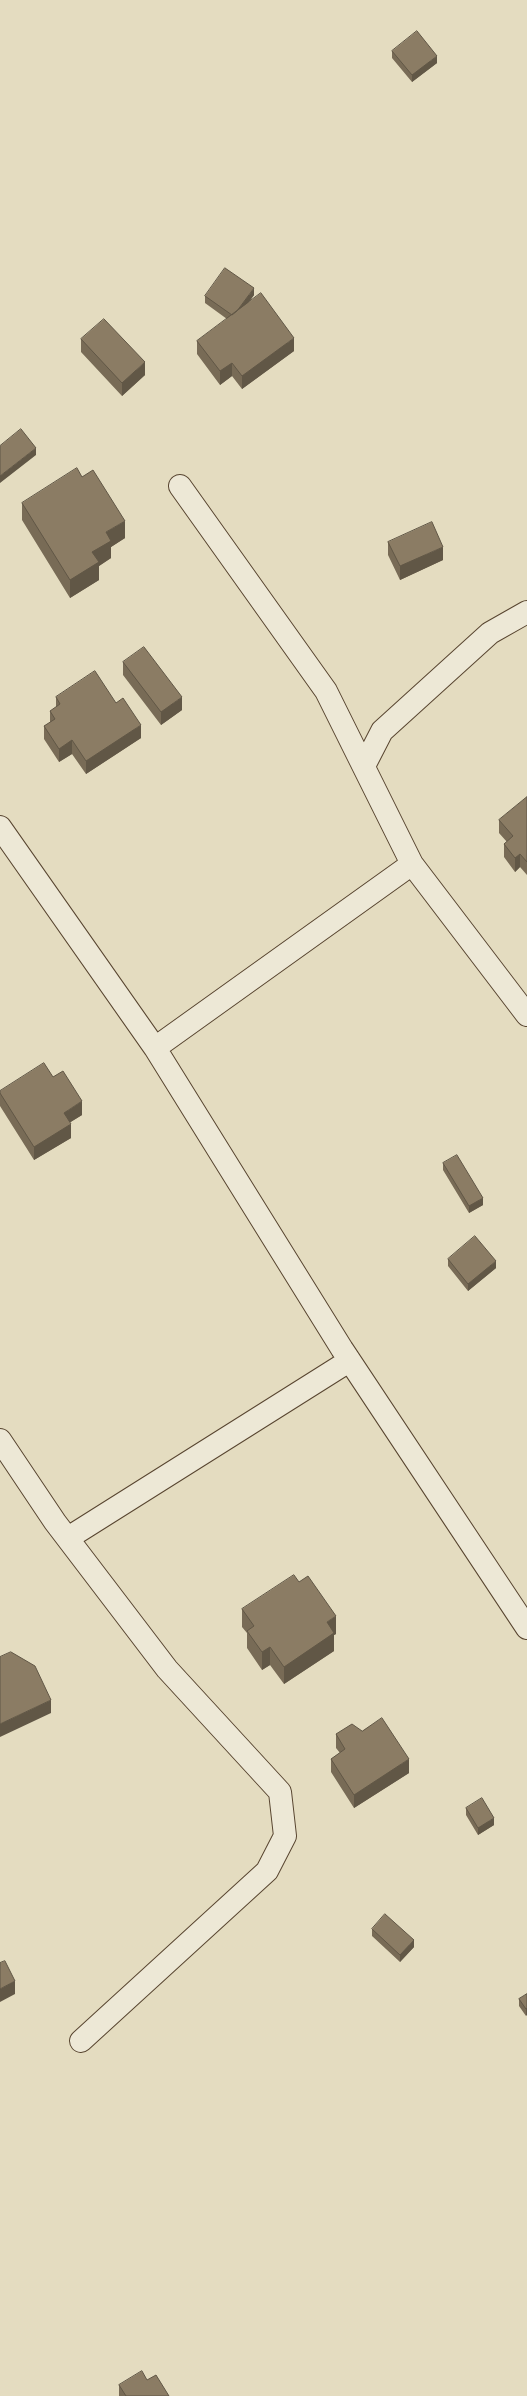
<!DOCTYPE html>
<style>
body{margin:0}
canvas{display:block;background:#e4dcc0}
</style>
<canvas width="527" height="2396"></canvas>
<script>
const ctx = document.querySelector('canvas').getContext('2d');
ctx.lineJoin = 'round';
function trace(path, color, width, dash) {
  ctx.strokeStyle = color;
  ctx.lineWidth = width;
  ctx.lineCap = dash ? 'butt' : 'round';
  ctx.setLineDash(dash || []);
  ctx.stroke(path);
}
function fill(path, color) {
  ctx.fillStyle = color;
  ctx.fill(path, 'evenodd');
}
const street = new Path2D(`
 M180 486 326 691 412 864 527 1015
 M364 766 382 731 490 633 527 612
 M0 827 155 1048 342 1349 527 1628
 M155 1048 412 864
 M0 1440 55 1522 167 1669 280 1792 285 1836 267 1871 81 2041
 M68 1538 349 1361`);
const wall = new Path2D(`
 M392 51 437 63 412 82 392 58Z
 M254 295 248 303 294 351 242 389 232 376 220 385 197 354V341L227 319 205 303V296Z
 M81 339 145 375 122 396 81 352Z
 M22 503 125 538 111 547V558L99 566V580L70 598 22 520Z
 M388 542 443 560 400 580 388 555Z
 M123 662 182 710 161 725 123 675Z
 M56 697 116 703 141 738 86 774 72 754 59 762 44 739V726L50 723V711L56 708Z
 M527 797V875L520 867 515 872 504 857V844L507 842 499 833V820Z
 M0 1091 82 1115 69 1123 71 1138 34 1160 0 1106Z
 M443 1163 483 1205 469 1213 443 1170Z
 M448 1259 496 1268 468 1291 448 1266Z
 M242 1609 336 1634 334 1635V1651L284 1684 270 1665 262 1670 247 1648V1633L242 1627Z
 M362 1731 409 1773 354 1808 331 1772V1759L340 1753 336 1748V1734Z
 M466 1808 494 1825 478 1835 466 1815Z
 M372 1929 414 1947 400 1962 372 1936Z
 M527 1994 526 2016 519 2006V1999Z
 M147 2380 169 2396H119V2385Z`);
const shadedWall = new Path2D(`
 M437 56V63L412 82V75Z
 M254 288V295L234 323V316Z
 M294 338V351L242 389V376Z
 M145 362V375L122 396V383Z
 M232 363V376L220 385V371Z
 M36 448V455L0 483V476Z
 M125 521V538L111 547V558L99 566V580L70 598V580L92 552 106 532Z
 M443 547V560L400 580V566Z
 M182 697V710L161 725V712Z
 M141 725V738L86 774V761Z
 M72 740V754L59 762V749Z
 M520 854V867L515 872V858Z
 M82 1101V1115L64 1126V1113Z
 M71 1124V1138L34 1160V1147Z
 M483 1198V1205L469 1213V1206Z
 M496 1261V1268L468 1291V1284Z
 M336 1616V1634L334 1635V1651L284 1684V1667L327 1622Z
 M270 1647V1665L262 1670V1652Z
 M51 1700V1713L0 1737V1724Z
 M409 1759V1773L354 1808V1795Z
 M494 1818V1825L478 1835V1828Z
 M414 1940V1947L400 1962V1955Z
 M15 1981V1994L0 2002V1989Z
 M527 2008V2015L526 2016V2009Z`);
const building = new Path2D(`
 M417 31 437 56 412 75 392 51Z
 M225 268 254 288 237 311 232 315 205 296Z
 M261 293 294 338 242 376 232 363 220 371 197 341Z
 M104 319 145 362 122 383 81 339Z
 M21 429 36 448 0 476V446Z
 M77 468 82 477 93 470 125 521 106 532 111 541 92 552 99 562 70 580 22 503Z
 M432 522 443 547 400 566 388 542Z
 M144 647 182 697 161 712 123 662Z
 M95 671 116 703 123 698 141 725 86 761 72 740 59 749 44 726 55 719 50 711 60 704 56 697Z
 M527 797V862L520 854 515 858 504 844 513 836 499 820Z
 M44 1063 53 1077 63 1071 82 1101 64 1113 71 1124 34 1147 0 1093V1091Z
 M457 1155 483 1198 469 1206 443 1163Z
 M475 1236 496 1261 468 1284 448 1259Z
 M294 1575 299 1582 308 1576 336 1616 327 1622 334 1633 284 1667 270 1647 262 1652 247 1631 254 1626 242 1609Z
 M11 1652 35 1666 51 1700 0 1724V1657Z
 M382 1718 409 1759 354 1795 331 1759 345 1749 336 1734 352 1724 362 1731Z
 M482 1798 494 1818 478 1828 466 1808Z
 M385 1914 414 1940 400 1955 372 1929Z
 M5 1961 15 1981 0 1989V1963Z
 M527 1994V2008L526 2009 519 1999Z
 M142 2371 147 2380 156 2375 169 2396H126L119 2385Z`);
trace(street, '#584530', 24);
trace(street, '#ede8d6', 22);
fill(wall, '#786b56');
fill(shadedWall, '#615746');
fill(building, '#8b7c64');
trace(building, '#615746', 1);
</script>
